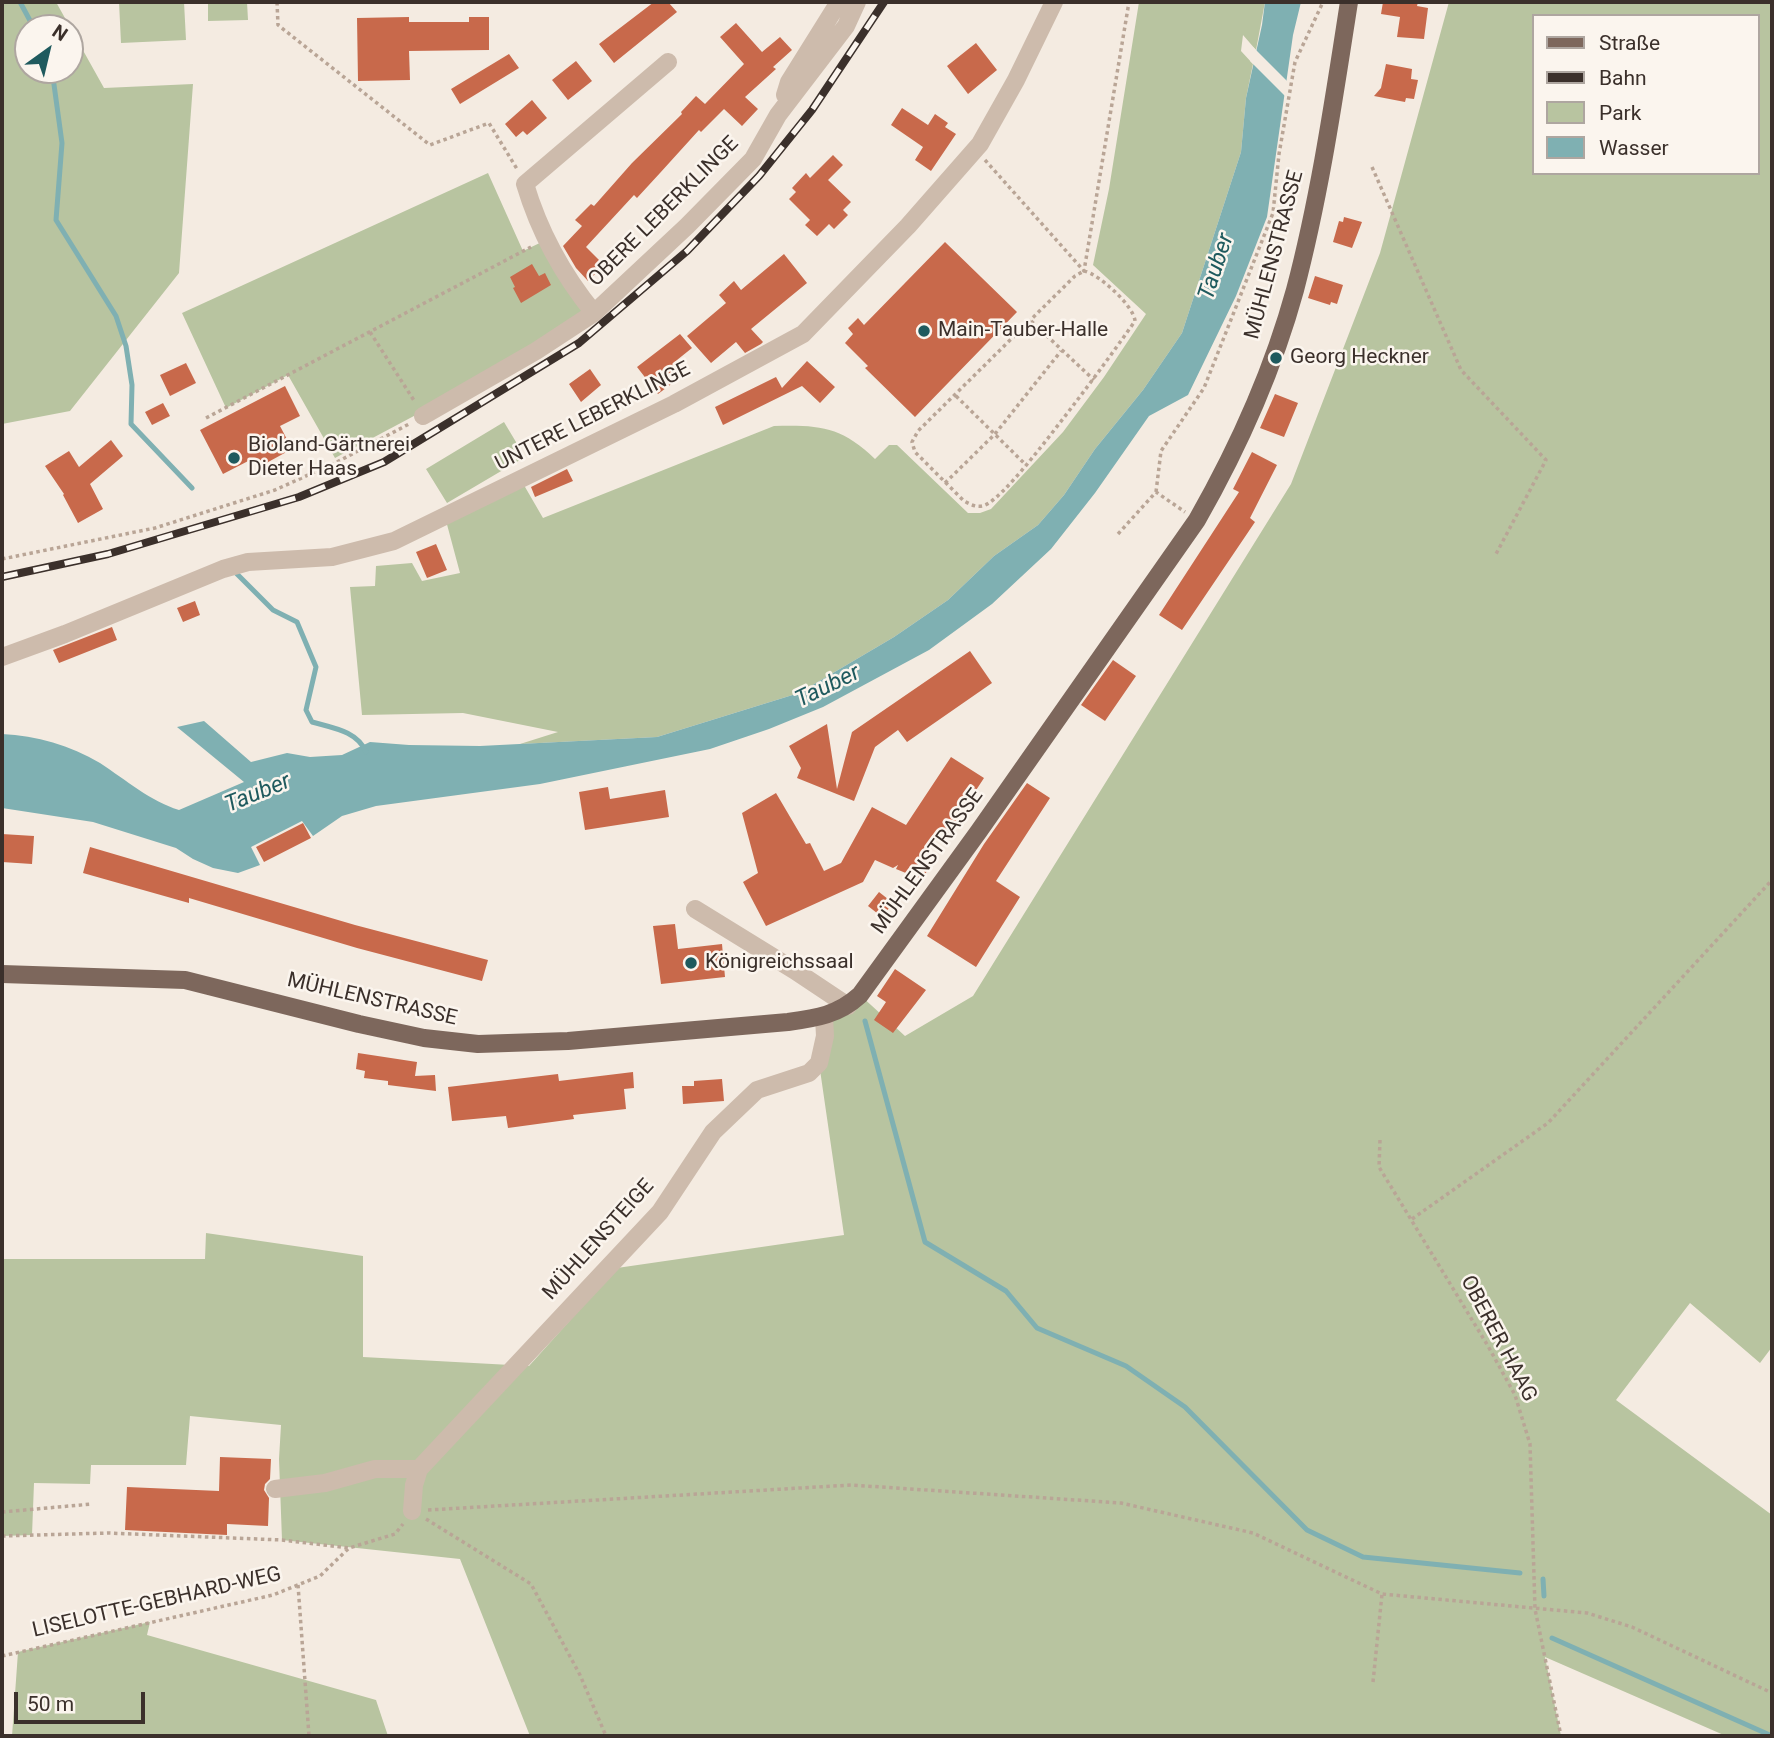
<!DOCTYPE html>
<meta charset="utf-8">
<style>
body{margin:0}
#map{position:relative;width:1774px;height:1738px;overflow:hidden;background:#f4ebe1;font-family:Roboto,sans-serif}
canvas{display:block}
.frame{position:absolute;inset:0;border:4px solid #3b302b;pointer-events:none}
.legend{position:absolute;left:1532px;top:14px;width:228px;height:161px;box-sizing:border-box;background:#fbf5ee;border:2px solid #aea6a0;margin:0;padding:9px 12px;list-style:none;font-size:21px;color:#3b302b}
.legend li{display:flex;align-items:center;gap:14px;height:35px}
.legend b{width:35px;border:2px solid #aea6a0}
.north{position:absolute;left:14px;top:14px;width:70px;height:70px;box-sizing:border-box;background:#fbf5ee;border:2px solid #aea6a0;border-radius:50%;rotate:34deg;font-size:19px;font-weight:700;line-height:28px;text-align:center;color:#3b302b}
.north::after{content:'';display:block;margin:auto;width:24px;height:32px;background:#1f5a5e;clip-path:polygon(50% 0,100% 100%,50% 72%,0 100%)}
.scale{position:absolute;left:14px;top:1692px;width:131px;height:32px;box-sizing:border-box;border:4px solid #3b302b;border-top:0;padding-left:9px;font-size:21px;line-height:24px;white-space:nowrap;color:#3b302b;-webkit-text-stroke:5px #fbf5ee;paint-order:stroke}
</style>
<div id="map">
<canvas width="1774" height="1738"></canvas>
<div class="frame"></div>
<ul class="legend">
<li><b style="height:9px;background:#7d675c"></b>Straße</li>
<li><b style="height:9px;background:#3b302b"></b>Bahn</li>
<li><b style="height:19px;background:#b8c4a0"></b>Park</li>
<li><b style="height:19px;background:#7fb0b2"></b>Wasser</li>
</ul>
<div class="north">N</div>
<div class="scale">50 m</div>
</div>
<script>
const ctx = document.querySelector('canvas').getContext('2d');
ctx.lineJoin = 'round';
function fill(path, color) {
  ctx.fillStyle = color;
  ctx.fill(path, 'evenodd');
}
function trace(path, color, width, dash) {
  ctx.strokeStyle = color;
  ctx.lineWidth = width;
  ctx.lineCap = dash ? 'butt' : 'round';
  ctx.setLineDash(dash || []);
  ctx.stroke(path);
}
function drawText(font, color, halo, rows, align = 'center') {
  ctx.font = font + ' Roboto,sans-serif';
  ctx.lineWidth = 5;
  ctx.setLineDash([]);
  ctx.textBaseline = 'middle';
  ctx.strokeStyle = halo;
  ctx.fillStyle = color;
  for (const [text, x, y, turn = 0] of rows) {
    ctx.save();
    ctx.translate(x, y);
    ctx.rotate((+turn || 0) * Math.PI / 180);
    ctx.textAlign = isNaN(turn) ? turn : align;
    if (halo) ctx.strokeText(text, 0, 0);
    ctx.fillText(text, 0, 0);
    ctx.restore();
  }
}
const green = new Path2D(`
 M2 2H56L104 88 193 84 179 273 70 411 2 424ZM28 28H70V70H28Z
 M119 2H184L186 40 121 43Z
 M208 2H247L248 20 208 21Z
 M1139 2H1265L1256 50 1243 35 1241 51 1253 64 1246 98 1241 152 1182 333 1143 390 1095 449 1064 495 1038 525 994 556 948 600 894 637 799 693 657 737 520 744 558 732 463 713 362 715 350 587 375 586 376 566 412 563 422 581 460 573 445 517 521 480 543 518 774 426C819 425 841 426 875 459L889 445H897L968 513H980L991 509 1063 432 1104 377 1146 314 1093 265 1109 189Z
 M1449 2H1772V1347L1760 1363 1690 1303 1616 1400 1772 1515V1736H1726L1545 1657 1561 1736H530L460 1559 282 1540 279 1459 281 1425 190 1416 186 1465H91L90 1484 34 1483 32 1535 2 1536V1259H205L206 1233 363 1256V1357L529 1366 617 1268 844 1235 819 1063 824 1017 860 995 905 1036 973 996 1291 484 1380 253ZM1534 16H1758V173H1534Z
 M488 173 523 251 546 240 594 313 536 351 335 458 288 375 226 408 182 313Z
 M504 422 525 457 447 503 426 469Z
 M150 1622 147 1635 376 1700 388 1736H12L18 1652Z`);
const water = new Path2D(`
 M1265 2H1301L1293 35 1267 217 1236 296 1188 395 1149 416 1095 493 1051 549 992 604 929 650 823 707 769 729 710 749 540 784 376 806 342 816 313 836 302 821 251 847 260 865 238 873 213 868 193 859 176 848 93 822 2 808V734C37 736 70 745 100 763 126 780 150 801 179 810L244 782 177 727 204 721 251 762 287 753 310 757 342 755 370 742 409 745 480 746 657 737 799 693 894 637 948 600 994 556 1038 525 1064 495 1095 449 1143 390 1182 333 1241 152 1246 98 1262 25Z`);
const pier = new Path2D(`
 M1253 47 1289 83 1287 98 1250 61Z`);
const stream = new Path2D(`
 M20 2 34 28
 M52 70 62 143 56 220 116 316 126 346 132 385 131 424 192 488
 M237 574 273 610 297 622 316 667 306 710 312 722C333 728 357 731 366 752
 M865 1021 925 1242 1006 1291 1037 1328 1126 1366 1185 1407 1307 1530 1363 1557 1520 1573
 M1543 1579 1544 1596
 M1552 1638 1772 1736`);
const building = new Path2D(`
 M654 2H668L677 12 614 63 599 44Z
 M1383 2H1418L1417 6 1428 8 1424 39 1397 37 1400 17 1381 14Z
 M409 17V22H469V17H489V50L409 51 410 80 358 81 357 18Z
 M736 23 762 52 780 37 792 50 773 67 776 69 745 97 758 109 742 126 724 109 701 132 699 130 660 173 637 198 634 195 586 247 604 265 588 281 576 268 563 246 582 226 575 220 591 204 594 206 632 163 682 114 681 112 696 96 705 104 744 64 720 37Z
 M976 43 997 70 968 94 947 66Z
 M509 54 519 68 460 104 451 89Z
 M576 61 592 81 568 100 552 80Z
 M1386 64 1412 69 1411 79 1418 80 1414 99 1406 98 1405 102 1374 96 1381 88Z
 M532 100 547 118 527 135 523 131 516 137 505 124Z
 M902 108 928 125 935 114 948 123 945 127 956 134 931 171 915 160 923 147 891 125Z
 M833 155 843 165 828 180 851 202 843 210 848 215 834 229 829 224 817 236 805 225 810 220 789 199 796 192 792 188 806 173 810 178Z
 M1344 217 1362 222 1352 248 1333 242 1339 221 1343 222Z
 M945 242 1017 312 915 417 865 368 868 366 845 343 853 334 848 328 858 318 864 325Z
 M784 254 807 283 751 329 763 342 761 344 745 353 736 342 711 363 687 336 726 303 719 295 734 281 741 290Z
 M532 264 539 276 545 273 551 285 521 303 513 288 515 287 510 277Z
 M1315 276 1343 285 1337 304 1331 302 1330 305 1308 298Z
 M680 334 692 348 672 364 682 376 658 394 637 367Z
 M807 361 835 387 820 403 802 386 723 425 715 407 776 377 782 388Z
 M186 363 196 383 170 396 160 375Z
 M590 369 601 385 581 402 569 384Z
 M285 386 300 416 280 426 292 449 259 467 254 458 223 474 200 430Z
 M1275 394 1298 403 1284 437 1260 428Z
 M163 403 170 416 152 425 145 412Z
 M111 440 123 456 90 484 103 509 78 523 63 495 64 494 45 466 69 451 79 467Z
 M1252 452 1277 465 1250 518 1255 522 1182 630 1159 615 1239 492 1233 489Z
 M567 469 573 481 535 497 531 487Z
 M436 544 447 570 427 578 416 552Z
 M195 601 200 615 183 622 177 608Z
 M112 627 117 640 59 663 53 650Z
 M970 651 992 683 907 742 898 730 875 747 854 801 797 778 801 768 789 746 827 724 837 789 852 732Z
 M1113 660 1136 676 1105 721 1081 705Z
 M951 757 984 778 948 833 941 828 922 857 931 861 923 880 896 869 898 865 893 868 875 860 863 882 766 926 743 882 758 873 742 813 776 793 806 844 810 843 824 871 841 863 872 807 906 825Z
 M1027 783 1050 798 996 881 1020 897 976 967 927 936 984 844Z
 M608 787 610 799 665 790 669 817 585 830 579 792Z
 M303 823 311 838 264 862 256 847Z
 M2 834 34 836 32 864 2 862Z
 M90 847 355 925 488 960 482 981 357 948 189 898V903L83 873Z
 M879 892 893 903 882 917 868 906Z
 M675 924 678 949 722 944 725 977 661 984 653 926Z
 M895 969 926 990 893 1033 874 1020 886 1002 877 996Z
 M358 1053 417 1062 415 1076 435 1075 436 1091 388 1085V1081L364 1078 365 1071 356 1069Z
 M633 1072 634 1088 624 1089 626 1109 573 1115 574 1119 508 1128 506 1116 452 1121 448 1087 558 1074 559 1081Z
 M722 1079 724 1101 683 1104 682 1086H694V1081Z
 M220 1457 271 1459 270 1479 265 1484 264 1490 269 1498 268 1526 227 1524V1535L125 1530 127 1487 219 1491Z`);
const path = new Path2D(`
 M277 2 278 25 430 145 489 123 517 169
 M985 160 1084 271 1129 2
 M1372 167 1461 370 1546 460 1496 554
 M1084 271C1099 274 1134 306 1135 321 1105 364 1074 405 1041 447 1028 463 1006 491 989 503 980 509 973 506 964 501L915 452 912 442 918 431 1075 276Z
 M1031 321 1094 380
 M370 332 415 402
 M956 396 1026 465
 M206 418 531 247
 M945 483 995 434 1061 351
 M1156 492 1161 451 1204 388 1273 213 1279 154 1295 62 1323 2
 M1118 534 1156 492 1185 512
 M2 559 155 528 275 490 337 462 409 424
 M1380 1140 1379 1167 1488 1346 1515 1395 1530 1444 1535 1609 1561 1736
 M1412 1219 1548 1123 1772 880
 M428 1510 851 1485 1121 1503 1253 1533 1382 1594 1587 1613 1632 1627 1772 1693
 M2 1512 92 1504
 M426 1519 531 1584 580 1675 606 1736
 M2 1536 108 1533 282 1540 349 1548 395 1534 403 1524
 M298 1585 309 1736
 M2 1656 273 1595 320 1576 349 1548
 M1373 1682 1382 1594`);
const minor = new Path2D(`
 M785 95 789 82 839 2
 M594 313C563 275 539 231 525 184L668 62
 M423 416 536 351 594 313 687 226 753 159 778 115 846 26 857 2
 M2 657 65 634 223 569 248 562 332 557 394 541 674 404 803 334 908 226 980 144 1016 80 1054 2
 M695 909 794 970 848 1006
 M275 1489 325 1483 375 1469H419
 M412 1511 414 1485 419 1469 660 1212 713 1132 757 1090 809 1073 819 1063 825 1036 824 1017`);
const major = new Path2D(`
 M2 974 185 980 359 1024 424 1038 478 1044 568 1041 788 1022C817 1018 838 1015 860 995L979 831 1197 520C1238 448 1273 370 1295 290 1320 195 1334 98 1349 2`);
const rail = new Path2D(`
 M2 577 108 554 299 497 384 462 579 343 687 251 759 176 812 110 884 2`);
const markers = [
 [924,331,7,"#1f5a5e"],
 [1276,358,7,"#1f5a5e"],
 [234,458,7,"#1f5a5e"],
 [691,963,7,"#1f5a5e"]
];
const streetNames = [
 ["OBERE LEBERKLINGE",664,212,-45],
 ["MÜHLENSTRASSE",1275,255,-75],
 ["UNTERE LEBERKLINGE",593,417,-27],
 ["MÜHLENSTRASSE",928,862,-54],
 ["MÜHLENSTRASSE",372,1000,13],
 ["MÜHLENSTEIGE",599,1240,-48],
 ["OBERER HAAG",1498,1339,62],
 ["LISELOTTE-GEBHARD-WEG",157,1603,-13]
];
const poiNames = [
 ["Main-Tauber-Halle",938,331],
 ["Georg Heckner",1290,358],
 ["Bioland-Gärtnerei",248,446],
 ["Dieter Haas",248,470],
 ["Königreichssaal",705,963]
];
const waterNames = [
 ["Tauber",1217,267,-72],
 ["Tauber",828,687,-26],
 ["Tauber",258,794,-22]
];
fill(green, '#b8c4a0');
fill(water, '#7fb0b2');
fill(pier, '#f4ebe1');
trace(stream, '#7fb0b2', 5);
fill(building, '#c8694b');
trace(path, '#b9a596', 3.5, [3.5, 3.5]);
trace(minor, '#cdbbac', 18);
trace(major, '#7d675c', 18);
trace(rail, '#3b302b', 8);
trace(rail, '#fbf5ee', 5, [16]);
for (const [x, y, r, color] of markers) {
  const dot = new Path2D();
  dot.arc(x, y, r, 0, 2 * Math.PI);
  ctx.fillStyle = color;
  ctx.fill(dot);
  trace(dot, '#fbf5ee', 2.5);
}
drawText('21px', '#3b302b', '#fbf5ee', streetNames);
drawText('21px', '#3b302b', '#fbf5ee', poiNames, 'left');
drawText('italic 23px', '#1f5a5e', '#fbf5ee', waterNames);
</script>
